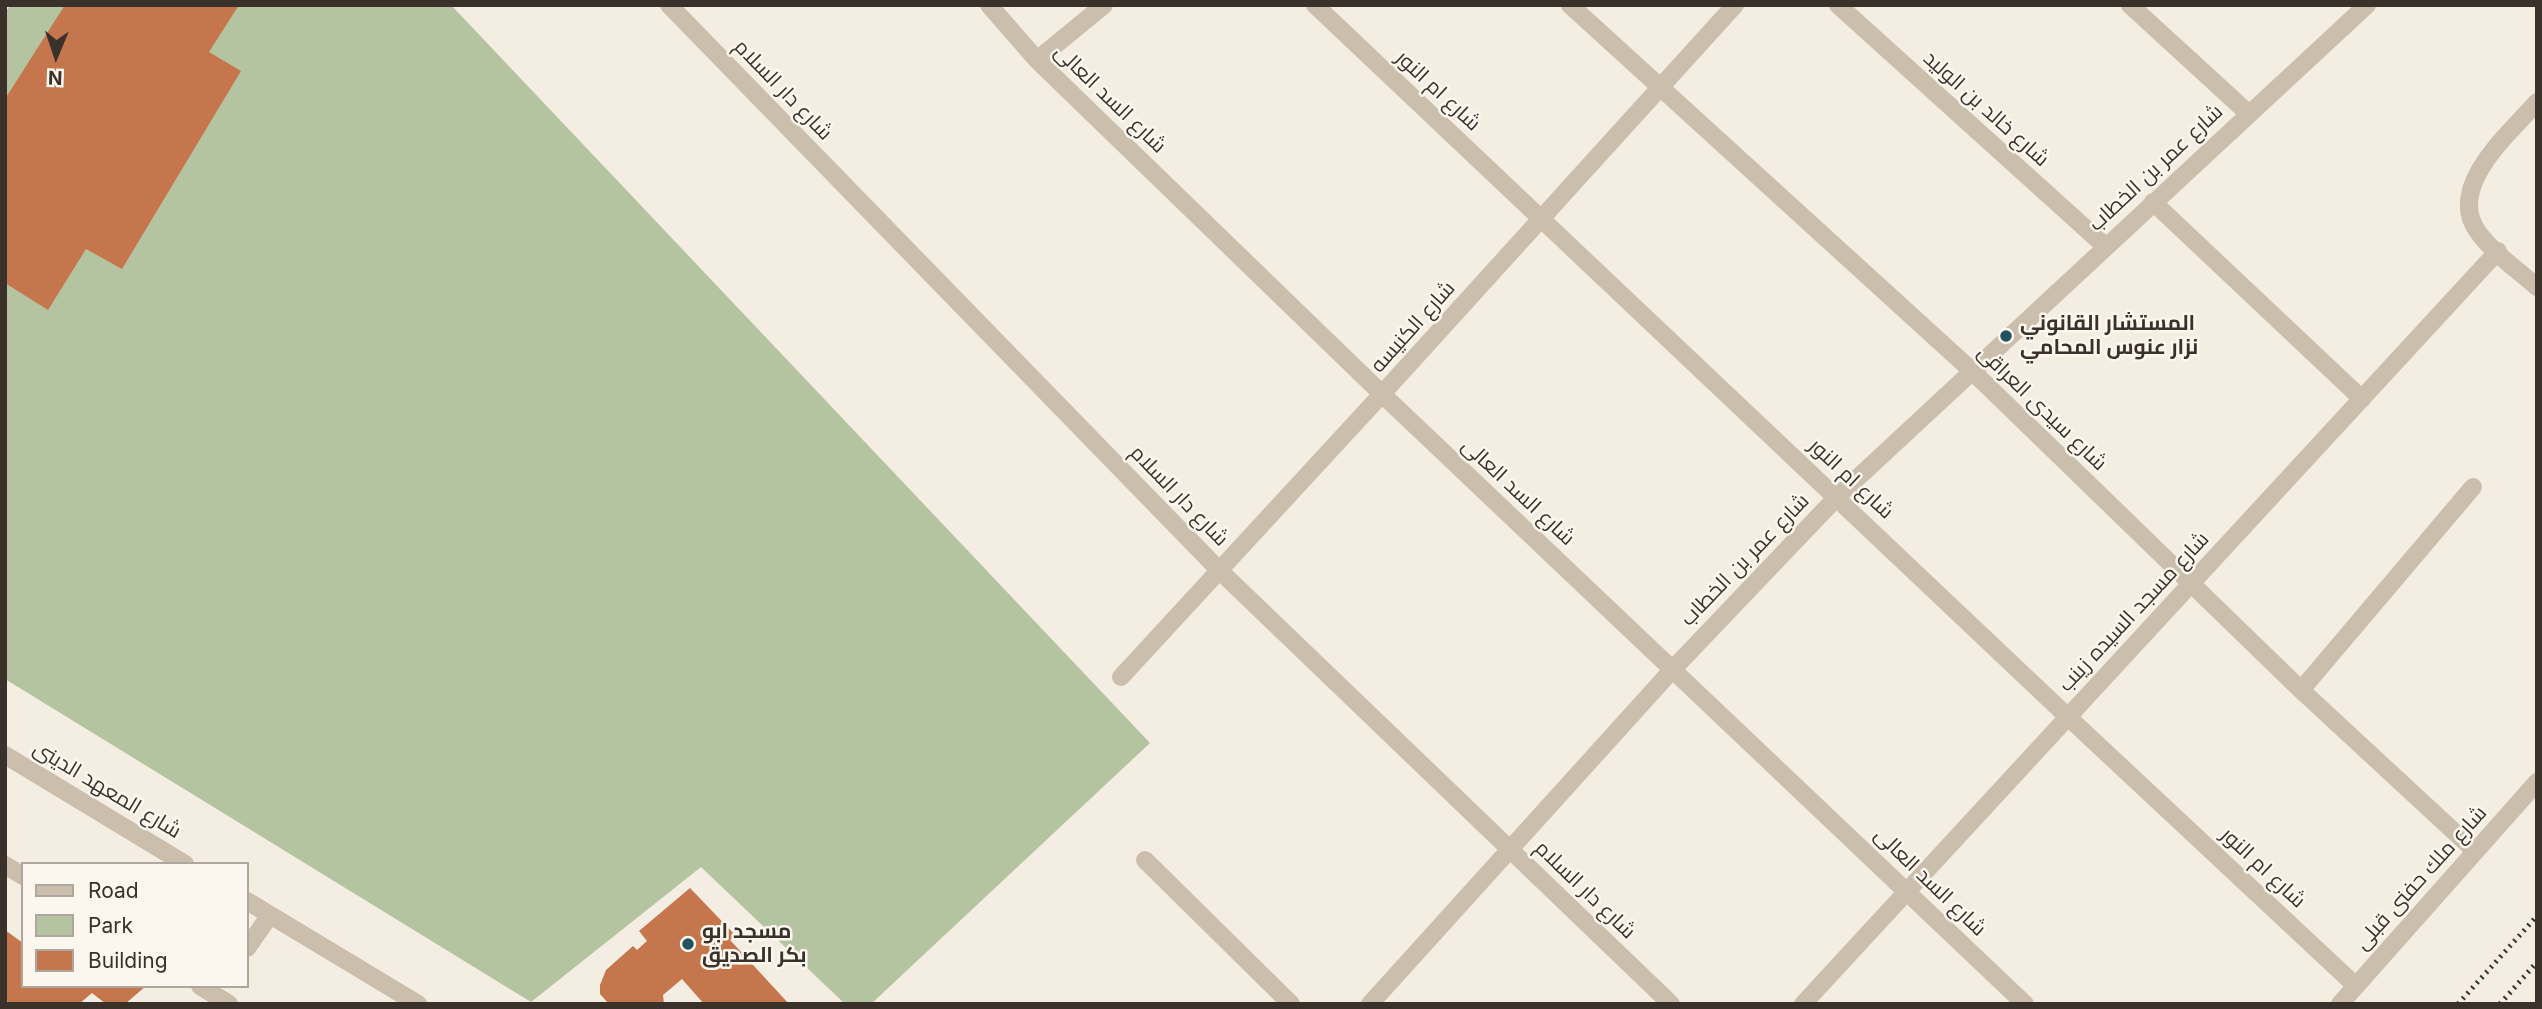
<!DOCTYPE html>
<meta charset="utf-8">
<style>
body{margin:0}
#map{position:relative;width:2542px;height:1009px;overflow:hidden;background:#f4ede1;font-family:Inter,sans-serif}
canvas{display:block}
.frame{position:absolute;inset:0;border:7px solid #3a312b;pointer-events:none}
.legend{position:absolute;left:21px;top:862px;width:228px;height:126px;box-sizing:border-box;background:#fbf6ee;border:2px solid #aea7a0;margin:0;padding:9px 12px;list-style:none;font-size:21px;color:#3a312b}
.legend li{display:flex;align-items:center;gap:14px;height:35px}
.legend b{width:35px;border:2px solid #aea7a0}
.north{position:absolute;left:21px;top:21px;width:70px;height:70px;-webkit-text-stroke:5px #fbf6ee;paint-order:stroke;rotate:182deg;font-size:19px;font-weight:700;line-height:28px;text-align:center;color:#3a312b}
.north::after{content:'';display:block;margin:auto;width:24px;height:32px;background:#3a312b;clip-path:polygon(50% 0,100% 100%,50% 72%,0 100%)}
</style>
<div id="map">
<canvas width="2542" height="1009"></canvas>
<div class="frame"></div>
<ul class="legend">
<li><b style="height:9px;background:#ccbeac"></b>Road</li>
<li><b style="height:19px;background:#b4c3a0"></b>Park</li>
<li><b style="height:19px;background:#c6764c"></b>Building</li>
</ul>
<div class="north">N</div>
</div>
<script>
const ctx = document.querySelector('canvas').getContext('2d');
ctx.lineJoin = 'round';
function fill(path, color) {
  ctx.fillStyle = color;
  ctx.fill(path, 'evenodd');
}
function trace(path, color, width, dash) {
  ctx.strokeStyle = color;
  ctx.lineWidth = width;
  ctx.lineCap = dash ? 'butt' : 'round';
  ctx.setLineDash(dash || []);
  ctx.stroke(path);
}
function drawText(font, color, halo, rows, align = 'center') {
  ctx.font = font + ' Inter,Cairo,sans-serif';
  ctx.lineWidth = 5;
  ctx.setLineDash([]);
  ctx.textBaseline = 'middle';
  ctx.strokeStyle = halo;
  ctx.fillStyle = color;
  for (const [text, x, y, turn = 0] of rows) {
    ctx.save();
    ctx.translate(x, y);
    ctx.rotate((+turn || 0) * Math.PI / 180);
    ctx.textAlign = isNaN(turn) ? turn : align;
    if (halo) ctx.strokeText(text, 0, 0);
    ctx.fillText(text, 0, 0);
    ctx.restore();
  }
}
const green = new Path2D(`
 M11 5H451L1150 743 871 1004H845L701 867 531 1002 5 679V12Z`);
const building = new Path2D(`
 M65 5H239L209 52 241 71 122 269 86 249 48 310 5 283V99Z
 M690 888 736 936 730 940 789 1004H704L682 979 663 995 664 1004H609L600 994V985L606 970 633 946 637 950 647 941 639 931Z
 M5 930 23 943V986H146L125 1004H106L92 993 79 1004H11L5 1000Z`);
const minor = new Path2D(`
 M669 5 1220 571 1671 1004
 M989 5 1037 60 1382 394 2025 1004
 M1315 5 2068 717 2356 986
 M1570 5 1971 370 2301 690 2475 851
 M1838 5 2105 246
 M2130 5 2249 114
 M1037 60 1104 5
 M2537 102C2510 133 2445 187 2478 232 2492 252 2519 271 2537 287
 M2153 202 2362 399
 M1121 677 1382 394 1735 5
 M2301 690 2473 487
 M5 755 185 864
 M1145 860 1291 1004
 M5 865 23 876
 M247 901 418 1004
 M247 948 270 915
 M200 986 229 1004
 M1370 1004 1673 669 1837 497 2367 5
 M1803 1004 2498 251
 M2340 1004 2537 782`);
const rail = new Path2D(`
 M2458 1004 2537 916
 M2500 1004 2537 962`);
const markers = [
 [2006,336,7,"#20535d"],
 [688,944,7,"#20535d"]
];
const streetNames = [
 ["شارع دار السلام",783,90,46],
 ["شارع ام النور",1438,91,43],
 ["شارع السد العالى",1110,99,44],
 ["شارع خالد بن الوليد",1986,109,42],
 ["شارع عمر بن الخطاب",2156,168,-43],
 ["شارع الكنيسه",1413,327,-48],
 ["شارع سيدى العراقى",2042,408,44],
 ["شارع ام النور",1851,479,43],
 ["شارع السد العالى",1518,492,43],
 ["شارع دار السلام",1179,496,46],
 ["شارع عمر بن الخطاب",1745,560,-46],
 ["شارع مسجد السيده زينب",2134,612,-47],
 ["شارع المعهد الدينى",107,790,31],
 ["شارع ام النور",2263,868,43],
 ["شارع ملك حفنى قبلى",2421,878,-48],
 ["شارع السد العالى",1930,882,44],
 ["شارع دار السلام",1585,890,44]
];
const poiNames = [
 ["المستشار القانوني",2020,324],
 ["نزار عنوس المحامي",2020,348],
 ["مسجد ابو",702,932],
 ["بكر الصديق",702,956]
];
fill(green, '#b4c3a0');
fill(building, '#c6764c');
trace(minor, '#ccbeac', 18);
trace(rail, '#3a312b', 5, [2, 5]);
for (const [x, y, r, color] of markers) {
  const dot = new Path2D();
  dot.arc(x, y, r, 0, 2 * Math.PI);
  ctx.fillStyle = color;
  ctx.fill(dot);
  trace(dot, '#fbf6ee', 2.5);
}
drawText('21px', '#3a312b', '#fbf6ee', streetNames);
drawText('bold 21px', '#3a312b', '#fbf6ee', poiNames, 'left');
</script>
